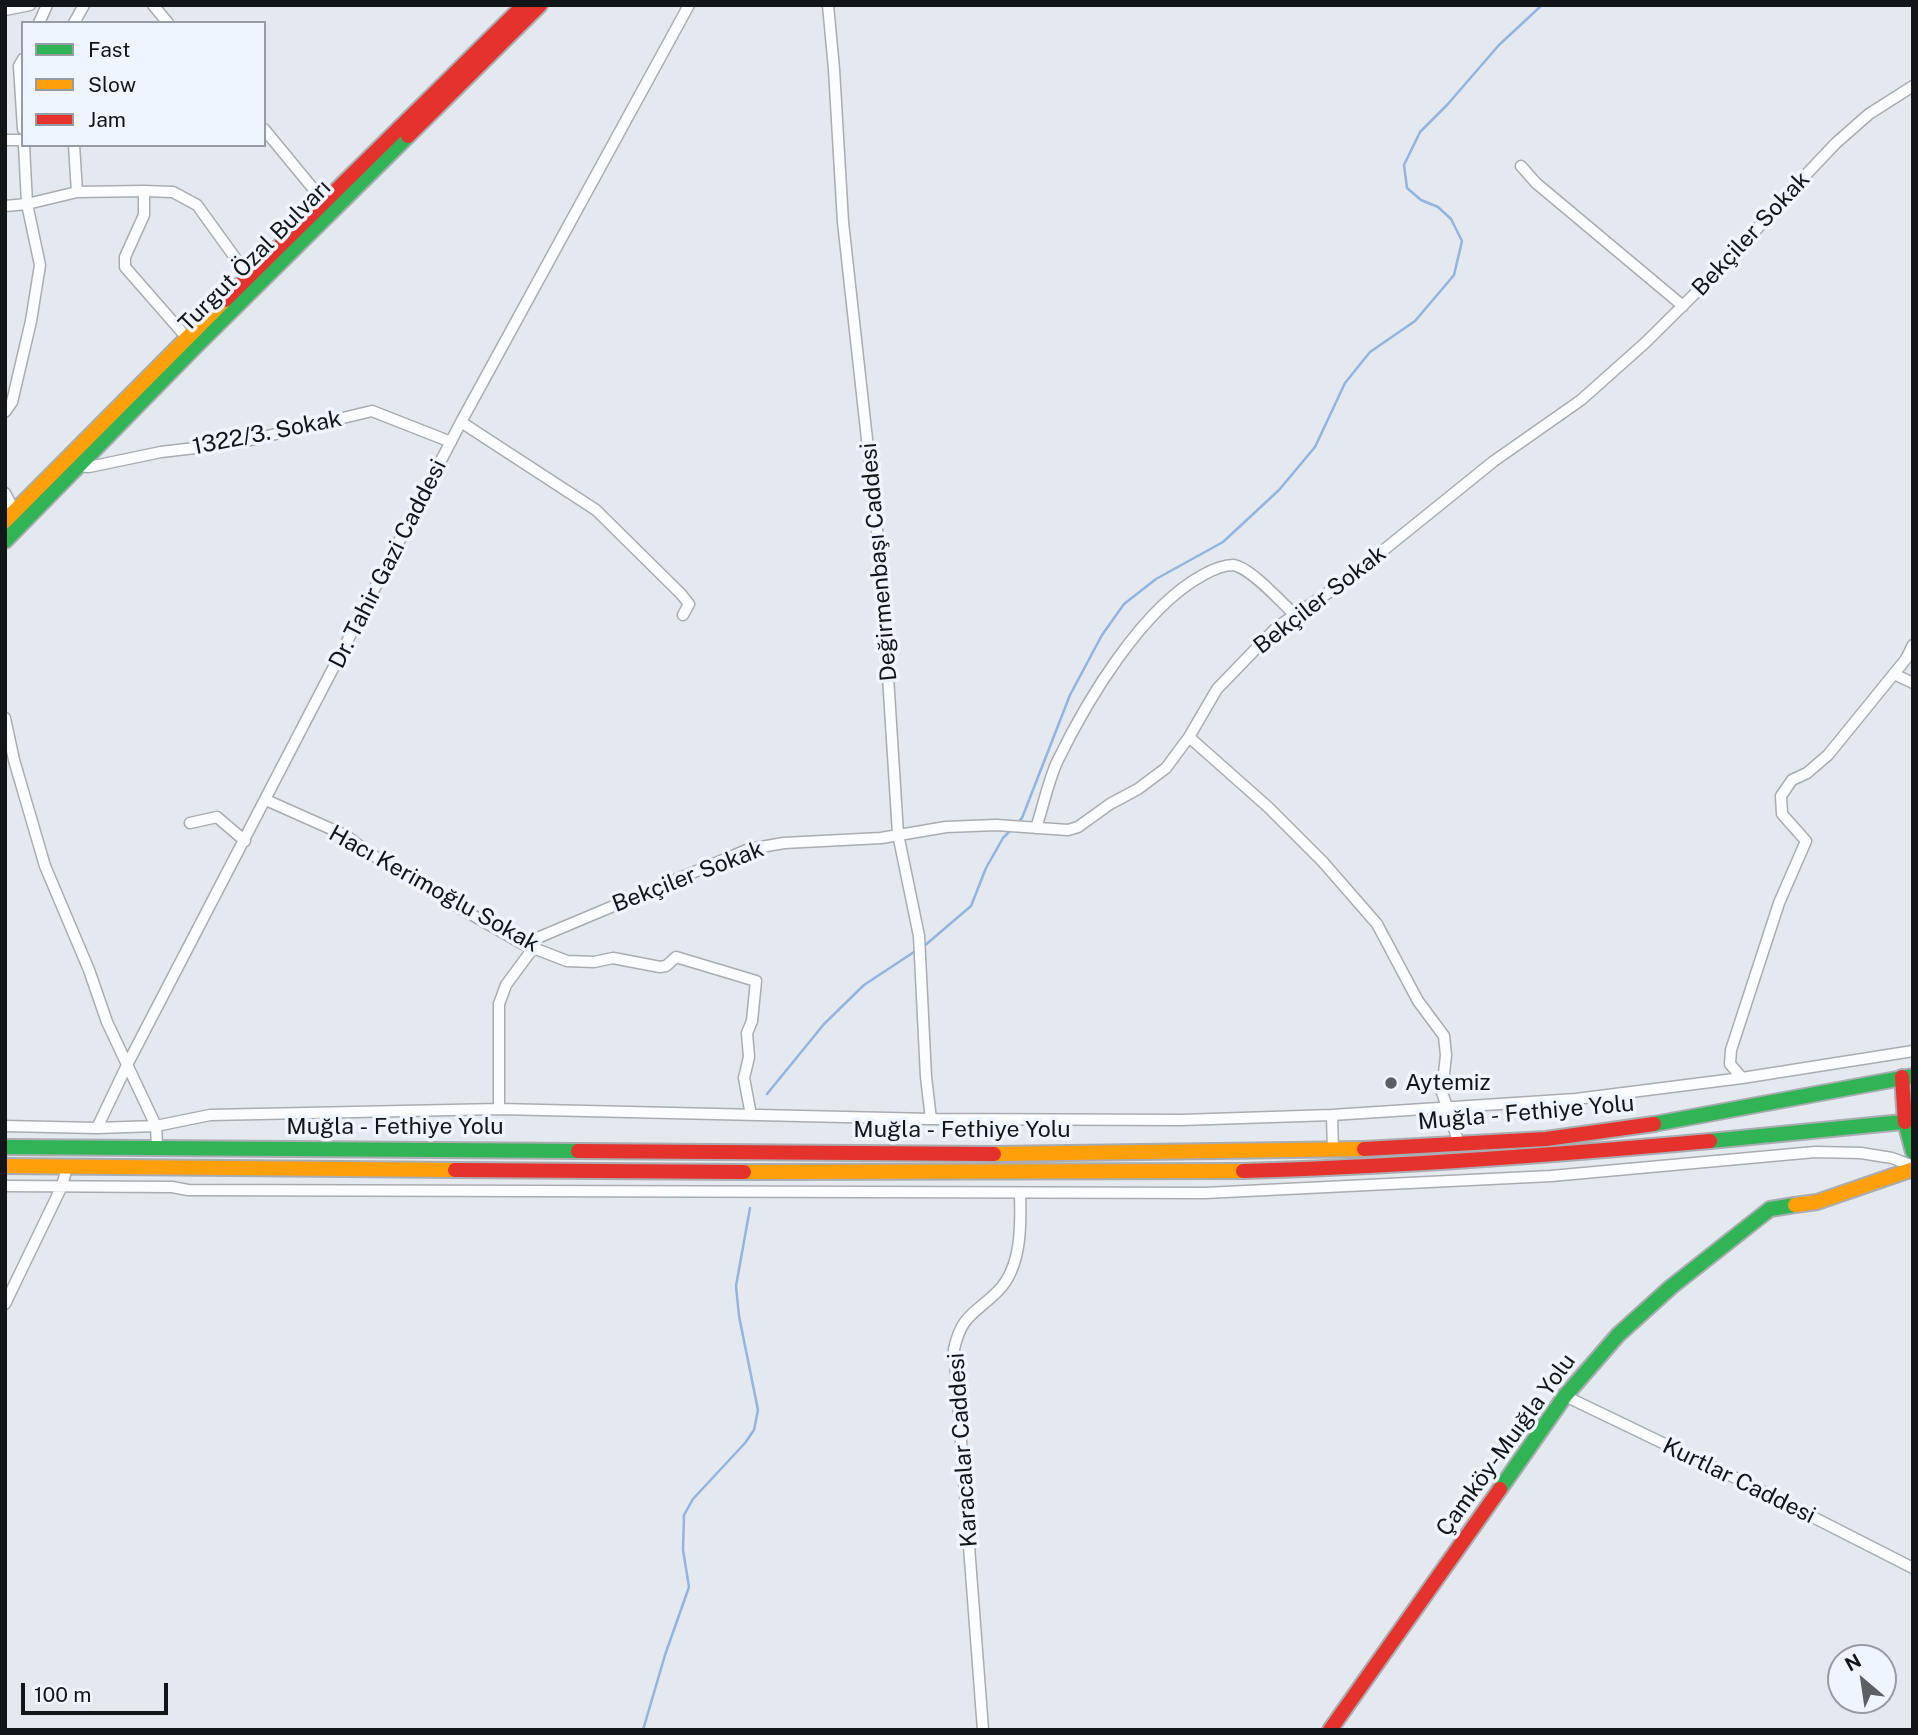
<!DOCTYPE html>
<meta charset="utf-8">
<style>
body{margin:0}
#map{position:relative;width:1918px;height:1735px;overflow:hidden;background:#e4e9ef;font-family:"Public Sans",sans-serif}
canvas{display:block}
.frame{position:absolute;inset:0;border:7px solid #131619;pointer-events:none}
.legend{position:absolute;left:21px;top:21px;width:245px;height:126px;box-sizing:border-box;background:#eef5ff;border:2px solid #969ca3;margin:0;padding:9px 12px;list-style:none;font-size:21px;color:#131619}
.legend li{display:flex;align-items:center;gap:14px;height:35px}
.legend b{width:35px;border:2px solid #969ca3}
.north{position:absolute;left:1827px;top:1644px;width:70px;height:70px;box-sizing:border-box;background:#eef5ff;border:2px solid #969ca3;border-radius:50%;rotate:331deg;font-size:19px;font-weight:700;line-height:28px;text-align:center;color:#131619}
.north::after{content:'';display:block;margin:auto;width:24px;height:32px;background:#5c6064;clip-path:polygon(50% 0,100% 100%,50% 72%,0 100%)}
.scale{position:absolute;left:21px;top:1683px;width:147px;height:32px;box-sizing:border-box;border:4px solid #131619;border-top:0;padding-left:9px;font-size:21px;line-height:24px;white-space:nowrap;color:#131619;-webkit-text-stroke:5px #eef5ff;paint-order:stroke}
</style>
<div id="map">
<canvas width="1918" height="1735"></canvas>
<div class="frame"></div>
<ul class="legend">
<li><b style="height:9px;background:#30b455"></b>Fast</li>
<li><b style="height:9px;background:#ff9f0a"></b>Slow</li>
<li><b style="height:9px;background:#e5322d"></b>Jam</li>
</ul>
<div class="north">N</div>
<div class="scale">100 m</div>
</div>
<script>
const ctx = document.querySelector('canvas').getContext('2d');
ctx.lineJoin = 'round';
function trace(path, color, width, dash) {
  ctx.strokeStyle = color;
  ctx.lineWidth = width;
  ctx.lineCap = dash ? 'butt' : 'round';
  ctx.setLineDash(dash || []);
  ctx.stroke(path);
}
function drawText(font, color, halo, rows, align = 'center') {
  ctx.font = font + ' "Public Sans",sans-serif';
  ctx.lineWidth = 7;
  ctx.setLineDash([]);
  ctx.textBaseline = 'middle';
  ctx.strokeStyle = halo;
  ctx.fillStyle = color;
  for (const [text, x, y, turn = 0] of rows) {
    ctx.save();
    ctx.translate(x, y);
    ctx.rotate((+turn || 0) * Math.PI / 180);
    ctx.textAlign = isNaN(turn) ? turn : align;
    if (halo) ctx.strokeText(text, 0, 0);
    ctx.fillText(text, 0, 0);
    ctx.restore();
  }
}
const stream = new Path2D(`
 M1016 824 1022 818 1070 695 1102 635 1124 604 1156 579 1223 542 1279 490 1315 447 1345 383 1370 352 1415 321 1454 275 1462 241 1451 219 1438 207 1421 200 1407 188 1404 165 1420 132 1447 105 1499 45 1542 5
 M923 947 971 906 986 868 1003 838 1012 829
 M767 1094 824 1024 864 985 917 950
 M643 1730 665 1655 689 1587 683 1550 684 1515 693 1499 745 1443 754 1430 758 1410 739 1316 736 1286 750 1208`);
const street = new Path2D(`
 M153 5 168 23
 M828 5 834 69 843 222 881 566 898 834 919 936 926 1077 931 1119
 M5 10 30 5
 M39 23 47 5
 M74 23 84 5
 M23 59 19 66 23 129
 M264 129 325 203
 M5 140H23
 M74 145 77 192
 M1521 166 1536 183 1683 306
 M144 191 173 192 197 205 249 277
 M5 206 27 204 77 192 144 191V215L125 257V267L187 338
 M5 412 12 402 31 321 40 265 27 204 24 145
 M461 422 596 510 681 594 689 604 683 615
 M77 466 89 467 161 452 238 443 372 411 451 442
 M5 493 15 512
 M1894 674 1913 683
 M5 718 14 760 45 866 89 970 107 1022 156 1126 157 1147
 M1189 737 1268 807 1323 862 1377 924 1418 1001 1444 1036 1446 1055 1442 1092 1459 1144
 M266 800 347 836 366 851 441 897 523 944 567 961 594 962 613 958 660 967 666 966 676 957 756 981 752 1021 747 1033 749 1057 744 1078 751 1115
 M190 823 217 817 245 841
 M1036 828C1043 807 1048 782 1057 762 1087 700 1142 608 1203 575 1212 570 1223 565 1233 565 1250 567 1282 603 1295 615
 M523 944 749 849 784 843 881 838 946 827 996 825 1068 830 1078 827 1110 804 1138 789 1166 768 1189 737 1217 689 1277 627 1344 582 1494 461 1581 400 1645 343 1737 252 1781 201 1836 143 1869 114 1913 86
 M1742 1078 1730 1064 1731 1050 1779 903 1806 841 1782 814 1781 796 1792 780 1807 773 1828 755 1906 659 1913 645
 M499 1109V1004L506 985 534 947
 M1332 1115 1333 1151
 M5 1126 97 1128 156 1126 210 1115 499 1109 931 1119 1181 1120 1332 1115 1576 1099 1742 1078 1913 1051
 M97 1128 127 1065 461 422 689 5
 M5 1186 172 1187 188 1190 1205 1193 1551 1176 1815 1152 1861 1153 1892 1158 1913 1166
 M5 1304 62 1186 67 1167
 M1565 1396 1748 1484 1913 1568
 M983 1730 954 1349C962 1314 975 1314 998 1291 1022 1267 1021 1224 1020 1193`);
const fast = new Path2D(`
 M5 541 195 347 408 136
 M1905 1122 1913 1152
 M1654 1124 1913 1076
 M1710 1141 1913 1121
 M5 1147 578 1151
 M1500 1489 1565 1396 1618 1335 1671 1287 1770 1209 1795 1205`);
const slow = new Path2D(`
 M5 521 225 300
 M994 1154 1364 1149
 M5 1166 455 1170
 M744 1172 1243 1171
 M1795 1205 1817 1202 1913 1169`);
const jam = new Path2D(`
 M408 136 540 5
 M225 300 524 5
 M1902 1077 1905 1122
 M1364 1149 1546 1139 1654 1124
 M578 1151 994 1154
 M455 1170 744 1172
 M1243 1171C1399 1167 1554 1155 1710 1141
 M1330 1730 1500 1489`);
const markers = [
 [1391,1083,7,"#5c6064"]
];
const streetNames = [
 ["Bekçiler Sokak",1751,234,-47],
 ["Turgut Özal Bulvarı",255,256,-45],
 ["1322/3. Sokak",267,433,-11],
 ["Değirmenbaşı Caddesi",879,562,-95],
 ["Dr. Tahir Gazi Caddesi",388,564,-63],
 ["Bekçiler Sokak",1320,600,-38],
 ["Bekçiler Sokak",688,877,-21],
 ["Hacı Kerimoğlu Sokak",434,889,29],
 ["Muğla - Fethiye Yolu",1526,1113,-5],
 ["Muğla - Fethiye Yolu",395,1127],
 ["Muğla - Fethiye Yolu",962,1130],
 ["Çamköy-Muığla Yolu",1506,1445,-54],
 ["Karacalar Caddesi",963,1450,-94],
 ["Kurtlar Caddesi",1739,1481,26]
];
const poiNames = [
 ["Aytemiz",1405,1083]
];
trace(stream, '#91b4e0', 2.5);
trace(street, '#a9acb1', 13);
trace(fast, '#a9acb1', 18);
trace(slow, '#a9acb1', 18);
trace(jam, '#a9acb1', 18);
trace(street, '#fbfcfd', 10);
trace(fast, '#30b455', 14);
trace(slow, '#ff9f0a', 14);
trace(jam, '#e5322d', 14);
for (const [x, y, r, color] of markers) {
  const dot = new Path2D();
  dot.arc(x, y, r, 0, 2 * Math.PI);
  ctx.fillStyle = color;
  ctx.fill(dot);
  trace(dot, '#eef5ff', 2.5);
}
drawText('23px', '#131619', '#eef5ff', streetNames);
drawText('23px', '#131619', '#eef5ff', poiNames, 'left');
</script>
